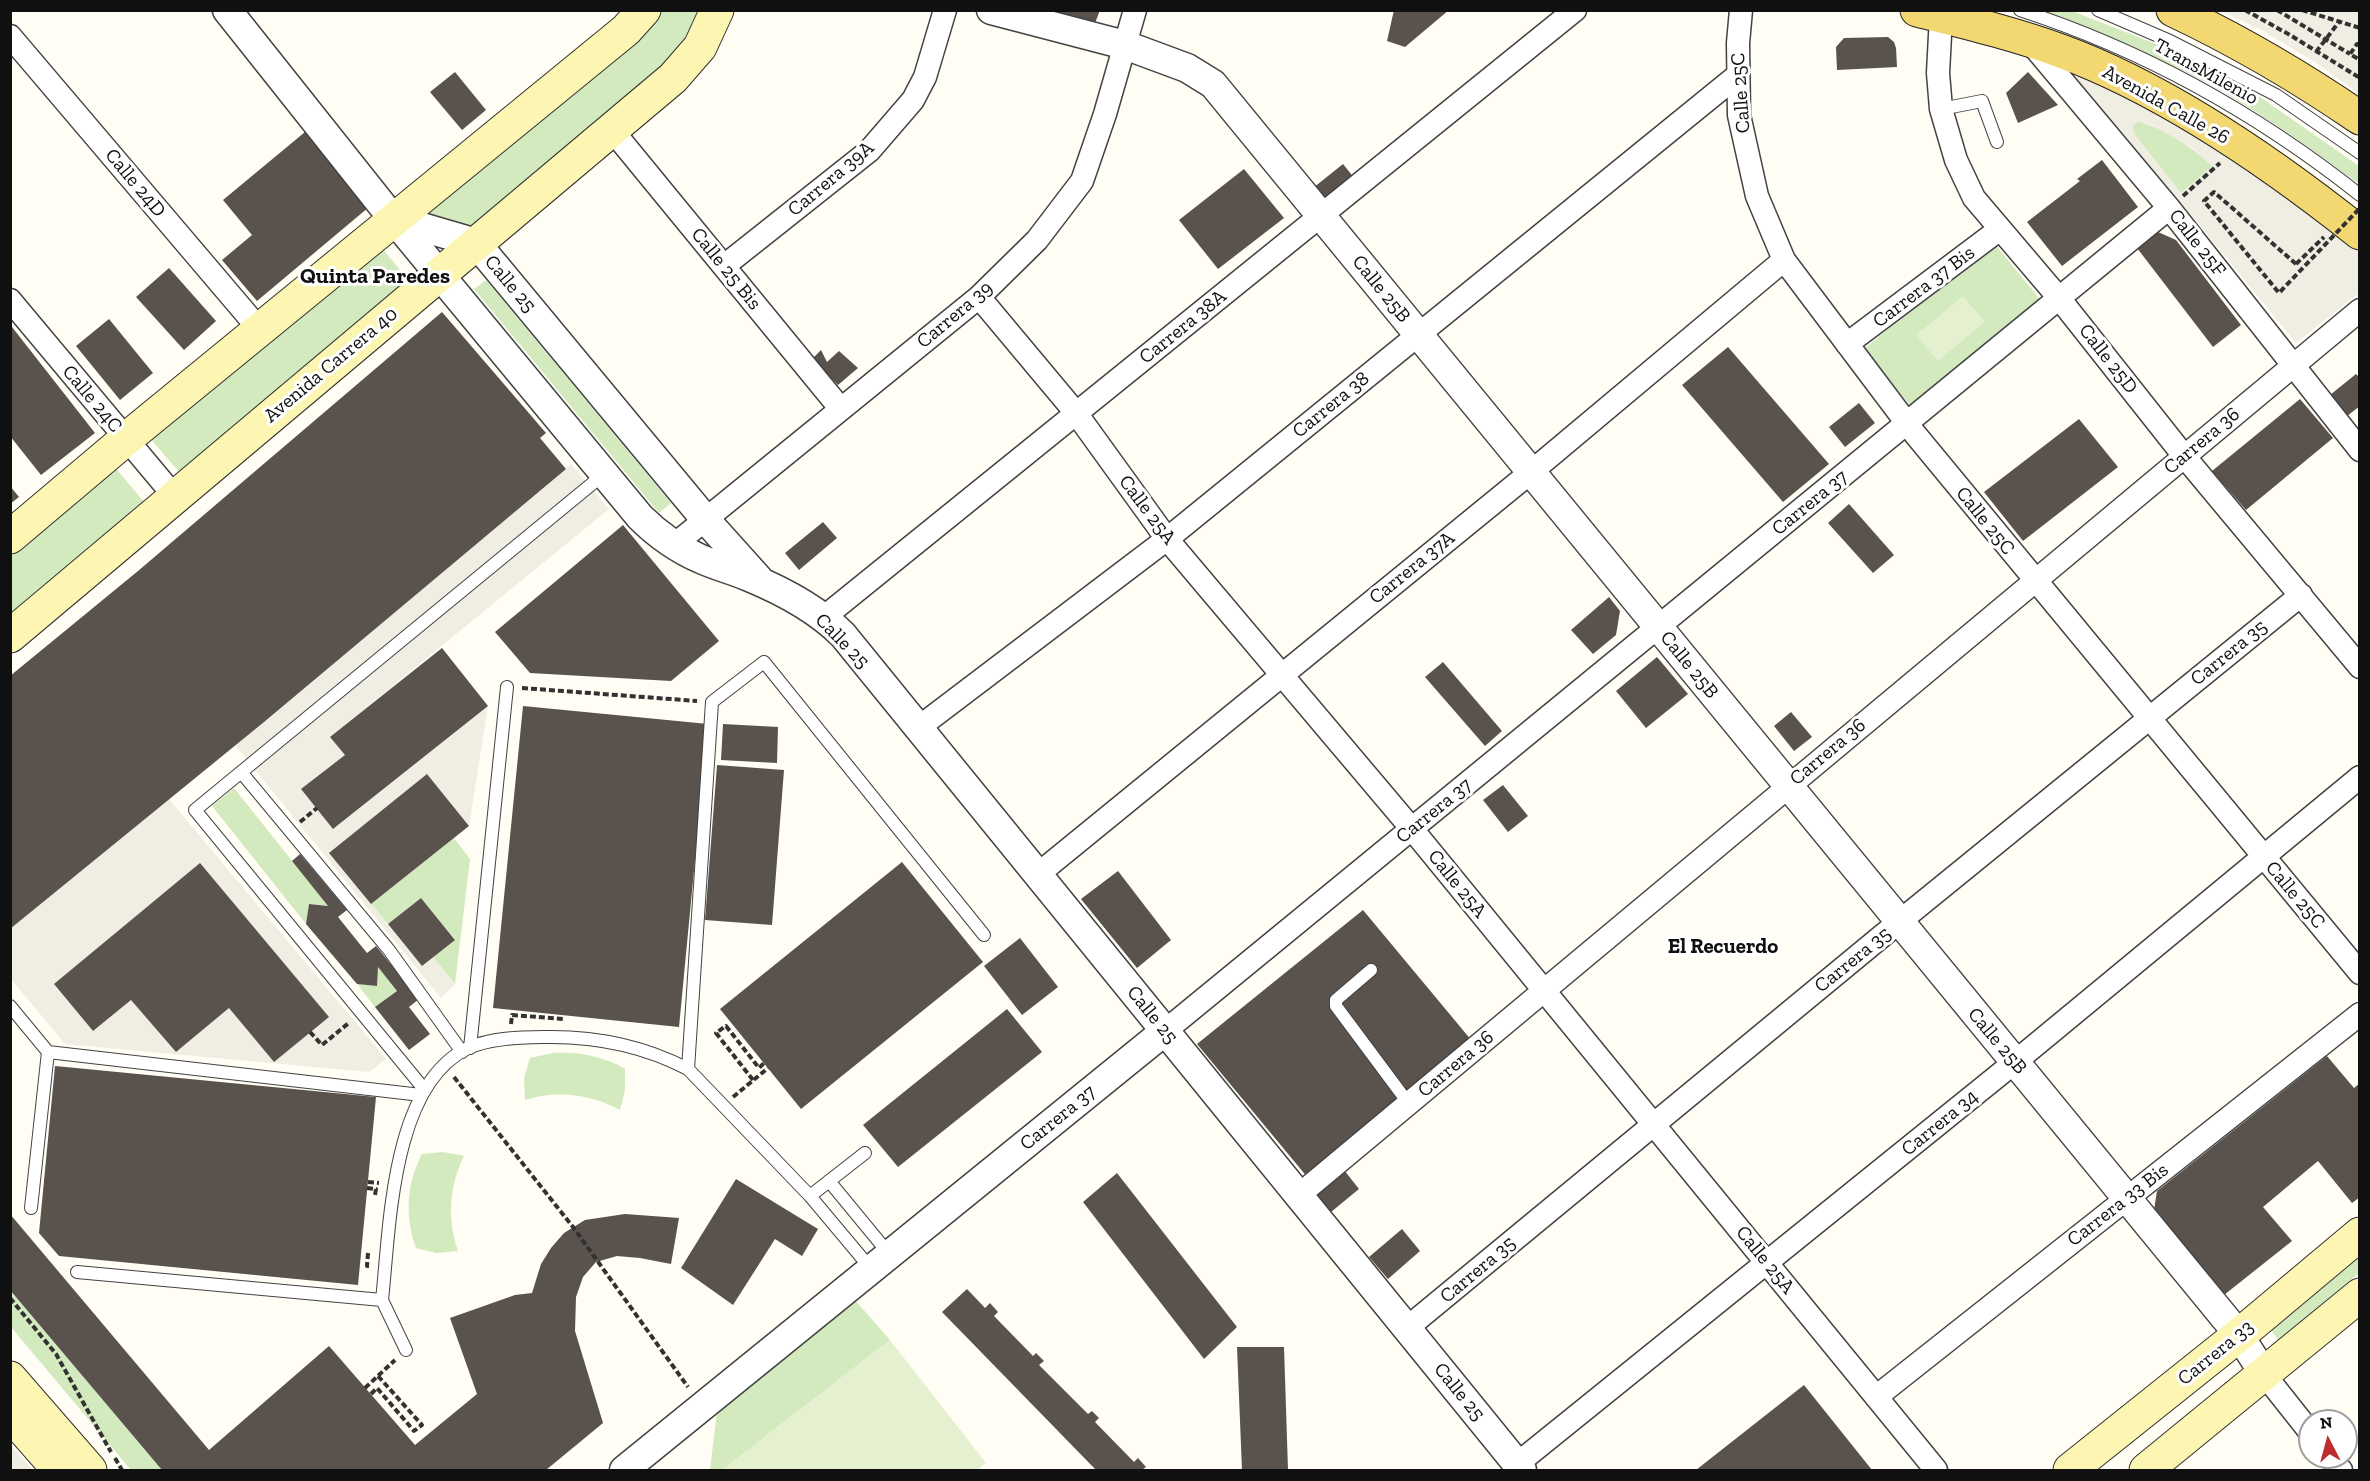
<!DOCTYPE html>
<style>
body{margin:0}
#map{position:relative;width:2370px;height:1481px;overflow:hidden;background:#fffdf4;font-family:"Zilla Slab",serif}
canvas{display:block}
.frame{position:absolute;inset:0;border:12px solid #101010;pointer-events:none}
.north{position:absolute;left:2298px;top:1409px;width:60px;height:60px;box-sizing:border-box;background:#fff;border:2px solid #9f9f9f;border-radius:50%;rotate:354deg;font-size:16px;font-weight:700;line-height:24px;text-align:center;color:#101010}
.north::after{content:'';display:block;margin:auto;width:21px;height:27px;background:#bd2c2e;clip-path:polygon(50% 0,100% 100%,50% 72%,0 100%)}
</style>
<div id="map">
<canvas width="2370" height="1481"></canvas>
<div class="frame"></div>
<div class="north">N</div>
</div>
<script>
const ctx = document.querySelector('canvas').getContext('2d');
ctx.lineJoin = 'round';
function fill(path, color) {
  ctx.fillStyle = color;
  ctx.fill(path, 'evenodd');
}
function trace(path, color, width, dash) {
  ctx.strokeStyle = color;
  ctx.lineWidth = width;
  ctx.lineCap = dash ? 'butt' : 'round';
  ctx.setLineDash(dash || []);
  ctx.stroke(path);
}
function drawText(font, color, halo, rows, align = 'center') {
  ctx.font = font + ' "Zilla Slab",serif';
  ctx.lineWidth = 6;
  ctx.setLineDash([]);
  ctx.textBaseline = 'middle';
  ctx.strokeStyle = halo;
  ctx.fillStyle = color;
  for (const [text, x, y, turn = 0] of rows) {
    ctx.save();
    ctx.translate(x, y);
    ctx.rotate((+turn || 0) * Math.PI / 180);
    ctx.textAlign = isNaN(turn) ? turn : align;
    if (halo) ctx.strokeText(text, 0, 0);
    ctx.fillText(text, 0, 0);
    ctx.restore();
  }
}
const green = new Path2D(`
 M656 11H703L676 59 470 228 434 220 422 208Z
 M2040 11H2072L2179 53 2250 90 2359 166V184C2310 148 2261 112 2207 83 2154 54 2096 34 2040 11Z
 M2138 121C2166 129 2191 147 2213 166L2181 193 2134 134 2132 126Z
 M1994 243 2043 303 1913 409 1864 349Z
 M380 246 411 283 181 474 148 436Z
 M486 280 671 503 659 513 474 289Z
 M113 465 144 502 11 614V552Z
 M234 788 328 906 309 904 306 924 212 806Z
 M454 838 470 859 455 984 433 957 455 939 421 898 388 924 371 904Z
 M378 967 397 991 375 1007 357 984 376 986Z
 M553 1053C579 1052 603 1056 625 1069V1090L620 1110C590 1094 558 1090 525 1100L524 1078 530 1058Z
 M443 1152 464 1156C449 1187 447 1218 458 1251L436 1253 416 1248C405 1217 406 1184 422 1154Z
 M2359 1247V1273L2278 1340 2267 1324Z
 M10 1290 162 1470H131L11 1327Z
 M854 1299 890 1340 722 1470H710L717 1411Z`);
const pitch = new Path2D(`
 M1963 296 1985 322 1938 361 1916 335Z
 M890 1340 986 1463 977 1470H722Z`);
const plaza = new Path2D(`
 M2220 11H2359V94L2318 64 2260 29Z
 M2083 73 2189 126 2274 184 2359 251V293L2296 343 2179 200 2075 79ZM2138 121 2150 124 2191 147 2213 167 2181 193 2134 134 2132 127Z
 M571 464 609 509 330 737 345 755 301 789 334 829 488 706 469 826 427 774 330 853 422 966 433 957 455 984 441 998 235 745Z
 M169 799 386 1059 369 1072 65 1044 11 979 10 929ZM54 984 329 1017 274 1062 229 1008 176 1052 131 1000 93 1031Z
 M10 1445H11L33 1470H11Z`);
const building = new Path2D(`
 M1040 10H1100L1094 26Z
 M1394 10H1449L1405 47 1387 41Z
 M1888 37 1894 42 1896 48 1897 67 1837 70 1836 47 1844 38Z
 M455 72 486 110 462 130 430 92Z
 M2028 72 2058 105 2018 123 2006 93Z
 M305 132 369 207 257 301 222 260 252 235 223 200Z
 M2102 160 2138 207 2062 266 2027 222 2080 181 2077 179Z
 M1343 164 1355 179 1325 203 1313 188Z
 M1244 169 1284 218 1218 269 1179 220Z
 M2158 232 2176 240 2241 325 2213 347 2137 248Z
 M169 268 216 321 184 350 136 297Z
 M442 312 546 433 540 438 566 469 264 722 10 929V676L138 571Z
 M109 319 153 373 120 400 76 346Z
 M12 327 95 433 41 475 10 436Z
 M1728 347 1829 464 1783 502 1682 385Z
 M821 350 827 362 839 351 858 368 838 385 812 359Z
 M2356 374 2360 378V406L2347 416 2330 395Z
 M2300 399 2333 438 2246 510 2212 471Z
 M1859 403 1875 423 1845 447 1829 427Z
 M2079 419 2118 467 2023 541 1984 492Z
 M10 486 19 497 10 504Z
 M1849 504 1894 555 1873 573 1828 523Z
 M823 522 837 538 799 570 785 553Z
 M623 525 719 641 671 681 530 673 495 632Z
 M1609 597 1620 611 1616 635 1593 654 1571 630Z
 M442 648 488 706 333 829 301 789 345 755 330 737Z
 M1657 657 1688 694 1646 728 1616 691Z
 M1443 662 1502 731 1485 746 1425 677Z
 M523 706 708 724 679 1027 493 1008Z
 M1791 712 1812 737 1794 751 1774 726Z
 M723 724 778 727 777 763 721 760Z
 M717 765 784 770 772 925 705 920Z
 M427 774 469 826 371 904 329 853Z
 M1503 785 1528 816 1508 832 1483 800Z
 M300 854 347 910 338 917 367 953 376 946 419 999 409 1007 430 1034 409 1050 375 1007 397 991 378 967 377 986 357 984 306 924 309 904 328 906 292 861Z
 M902 862 983 962 801 1109 720 1009Z
 M200 863 329 1017 274 1062 229 1008 176 1052 131 1000 93 1031 54 984Z
 M1118 871 1171 940 1137 968 1081 899Z
 M421 898 455 940 422 966 388 924Z
 M1363 910 1472 1041 1308 1178 1197 1044Z
 M1020 938 1058 987 1022 1015 984 966Z
 M1007 1009 1042 1052 898 1167 863 1125Z
 M2327 1056 2354 1088 2360 1083V1197L2352 1203 2318 1161 2263 1207 2292 1241 2224 1295 2154 1210 2157 1191Z
 M55 1066 376 1097 358 1285 59 1256 39 1233Z
 M1344 1170 1359 1189 1331 1212 1315 1193Z
 M1117 1173 1237 1327 1204 1359 1083 1202Z
 M736 1179 818 1229 802 1256 775 1239 733 1305 681 1268Z
 M10 1214 209 1450 329 1346 415 1445 477 1394 450 1318 515 1295 532 1293 541 1264 551 1248 564 1233 585 1220 625 1214 679 1218 671 1264 640 1258 617 1256 596 1262 583 1277 576 1297 575 1331 603 1423 546 1470H162L10 1290Z
 M1402 1229 1420 1251 1388 1279 1369 1257Z
 M967 1289 985 1308 990 1303 998 1312 994 1316 1033 1356 1036 1353 1044 1361 1039 1365 1088 1414 1092 1411 1099 1418 1095 1422 1134 1462 1138 1458 1146 1467 1142 1470H1096L942 1312Z
 M1237 1347H1284L1288 1470H1242Z
 M1804 1385 1872 1470H1696Z`);
const path = new Path2D(`
 M2245 10 2290 35 2360 78
 M2277 10 2350 54
 M2302 10 2360 28
 M2360 45 2357 44 2350 54 2360 60
 M2316 52 2339 22
 M2183 196 2220 163
 M2296 264 2324 237
 M522 688 697 701
 M300 822 317 808
 M511 1024 512 1015 564 1019
 M310 1032 322 1045 350 1022
 M454 1077 573 1227 688 1387
 M753 1080 716 1033 726 1026 759 1068 764 1063
 M733 1097 768 1068
 M368 1182 379 1183
 M367 1188 376 1189 375 1195
 M368 1253 367 1266H370
 M10 1298 56 1354 111 1452
 M365 1388 395 1360
 M371 1394 377 1388 414 1431 422 1425 378 1376
 M115 1458 122 1470`);
const service = new Path2D(`
 M2020 10C2143 50 2259 115 2360 195
 M2098 10 2170 41 2276 95 2360 153
 M1941 109 1982 101 1997 142
 M241 772 389 950 462 1052
 M1371 970 1336 1000V1006L1409 1104
 M10 1006 48 1052 421 1095
 M470 1048 507 687
 M688 1069 810 1196 872 1270
 M424 1089 195 810 604 474
 M829 1181 890 1255
 M810 1196 865 1153
 M31 1208 48 1052
 M77 1272 382 1300C390 1227 391 1085 468 1048 491 1038 520 1037 544 1037 594 1036 644 1046 688 1069L712 702 764 662 984 935
 M382 1300 406 1350`);
const minor = new Path2D(`
 M1741 10 1738 43 1739 115 1757 196 1784 260 1915 434 2360 973
 M1941 16 1938 73 1941 109 1956 160 1974 198 2059 298 2184 456 2360 667
 M10 36 260 330
 M2030 42 2169 208 2360 450
 M612 130 840 408
 M724 266 869 151 913 100 925 77 945 10
 M979 297 1076 413 1167 539 1412 829 1936 1470
 M10 300 175 497
 M1847 344 2000 229
 M674 545 979 297 1037 240 1082 181 1105 114 1135 10
 M823 618 1575 10
 M918 728 1167 539 1738 75
 M1037 875 1531 472 1784 260
 M1165 1031 2169 208
 M1299 1195 2360 310
 M1407 1328 1899 922 2301 595
 M2264 1374 2310 1432
 M1876 1397 2360 1014
 M2330 1457 2341 1470
 M1517 1464 2015 1062 2360 777`);
const tertiary = new Path2D(`
 M227 10 382 205 640 517C658 535 678 549 701 559 716 566 733 570 749 577 783 591 817 609 843 635L1522 1470
 M991 10 1125 45 1187 68 1213 84 2239 1335 2264 1374
 M394 219 476 243 705 519 758 578
 M624 1470 1165 1031`);
const secondary = new Path2D(`
 M10 537 126 439 626 30 644 10
 M10 636 673 78 700 47 717 10
 M10 1378 90 1470
 M10 1414 59 1470
 M2070 1470 2249 1327 2360 1234
 M2146 1470 2360 1295`);
const primary = new Path2D(`
 M1917 10C1965 22 2015 34 2061 51 2167 90 2272 163 2360 233
 M2173 10C2239 41 2300 77 2360 118`);
const pathBridge = new Path2D(`
 M2296 264 2214 192 2204 201 2279 293 2360 208`);
const streetNames = [
 ["TransMilenio",2206,72,29],
 ["Calle 25C",1741,93,-94],
 ["Avenida Calle 26",2166,105,29],
 ["Carrera 39A",831,179,-40],
 ["Calle 24D",135,183,50],
 ["Calle 25F",2197,243,52],
 ["Calle 25 Bis",726,269,51],
 ["Calle 25",510,284,50],
 ["Carrera 37 Bis",1924,287,-37],
 ["Calle 25B",1381,289,51],
 ["Carrera 39",955,315,-40],
 ["Carrera 38A",1183,327,-39],
 ["Calle 25D",2108,359,52],
 ["Avenida Carrera 40",331,365,-40],
 ["Calle 24C",92,399,50],
 ["Carrera 38",1331,405,-39],
 ["Carrera 36",2202,441,-40],
 ["Carrera 37",1810,503,-39],
 ["Calle 25A",1147,510,53],
 ["Calle 25C",1985,521,51],
 ["Carrera 37A",1412,568,-39],
 ["Calle 25",842,641,46],
 ["Carrera 35",2229,653,-39],
 ["Calle 25B",1689,665,51],
 ["Carrera 36",1828,752,-40],
 ["Carrera 37",1434,811,-39],
 ["Calle 25A",1457,884,51],
 ["Calle 25C",2295,895,50],
 ["Carrera 35",1853,960,-39],
 ["Calle 25",1152,1015,51],
 ["Calle 25B",1997,1041,50],
 ["Carrera 36",1456,1064,-40],
 ["Carrera 37",1058,1118,-39],
 ["Carrera 34",1940,1123,-39],
 ["Carrera 33 Bis",2118,1205,-38],
 ["Calle 25A",1765,1260,51],
 ["Carrera 35",1478,1270,-40],
 ["Carrera 33",2216,1353,-39],
 ["Calle 25",1459,1392,51]
];
const neighbourhoodNames = [
 ["El Recuerdo",1723,947]
];
const quarterNames = [
 ["Quinta Paredes",375,277]
];
fill(green, '#d3e9be');
fill(pitch, '#e4f0d0');
fill(plaza, '#f0ede2');
fill(building, '#59524d');
trace(service, '#434343', 14);
trace(minor, '#434343', 25);
trace(tertiary, '#434343', 31);
trace(secondary, '#323232', 35);
trace(primary, '#212121', 35);
trace(path, '#323232', 4, [6, 3]);
trace(service, '#fff', 12);
trace(minor, '#fff', 22);
trace(tertiary, '#fff', 28);
trace(secondary, '#fcf6b2', 33);
trace(primary, '#f3d770', 33);
trace(pathBridge, '#323232', 4, [6, 3]);
drawText('20px', '#101010', '#fff', streetNames);
drawText('bold 21px', '#101010', '#fff', neighbourhoodNames);
drawText('bold 22px', '#101010', '#fff', quarterNames);
</script>
